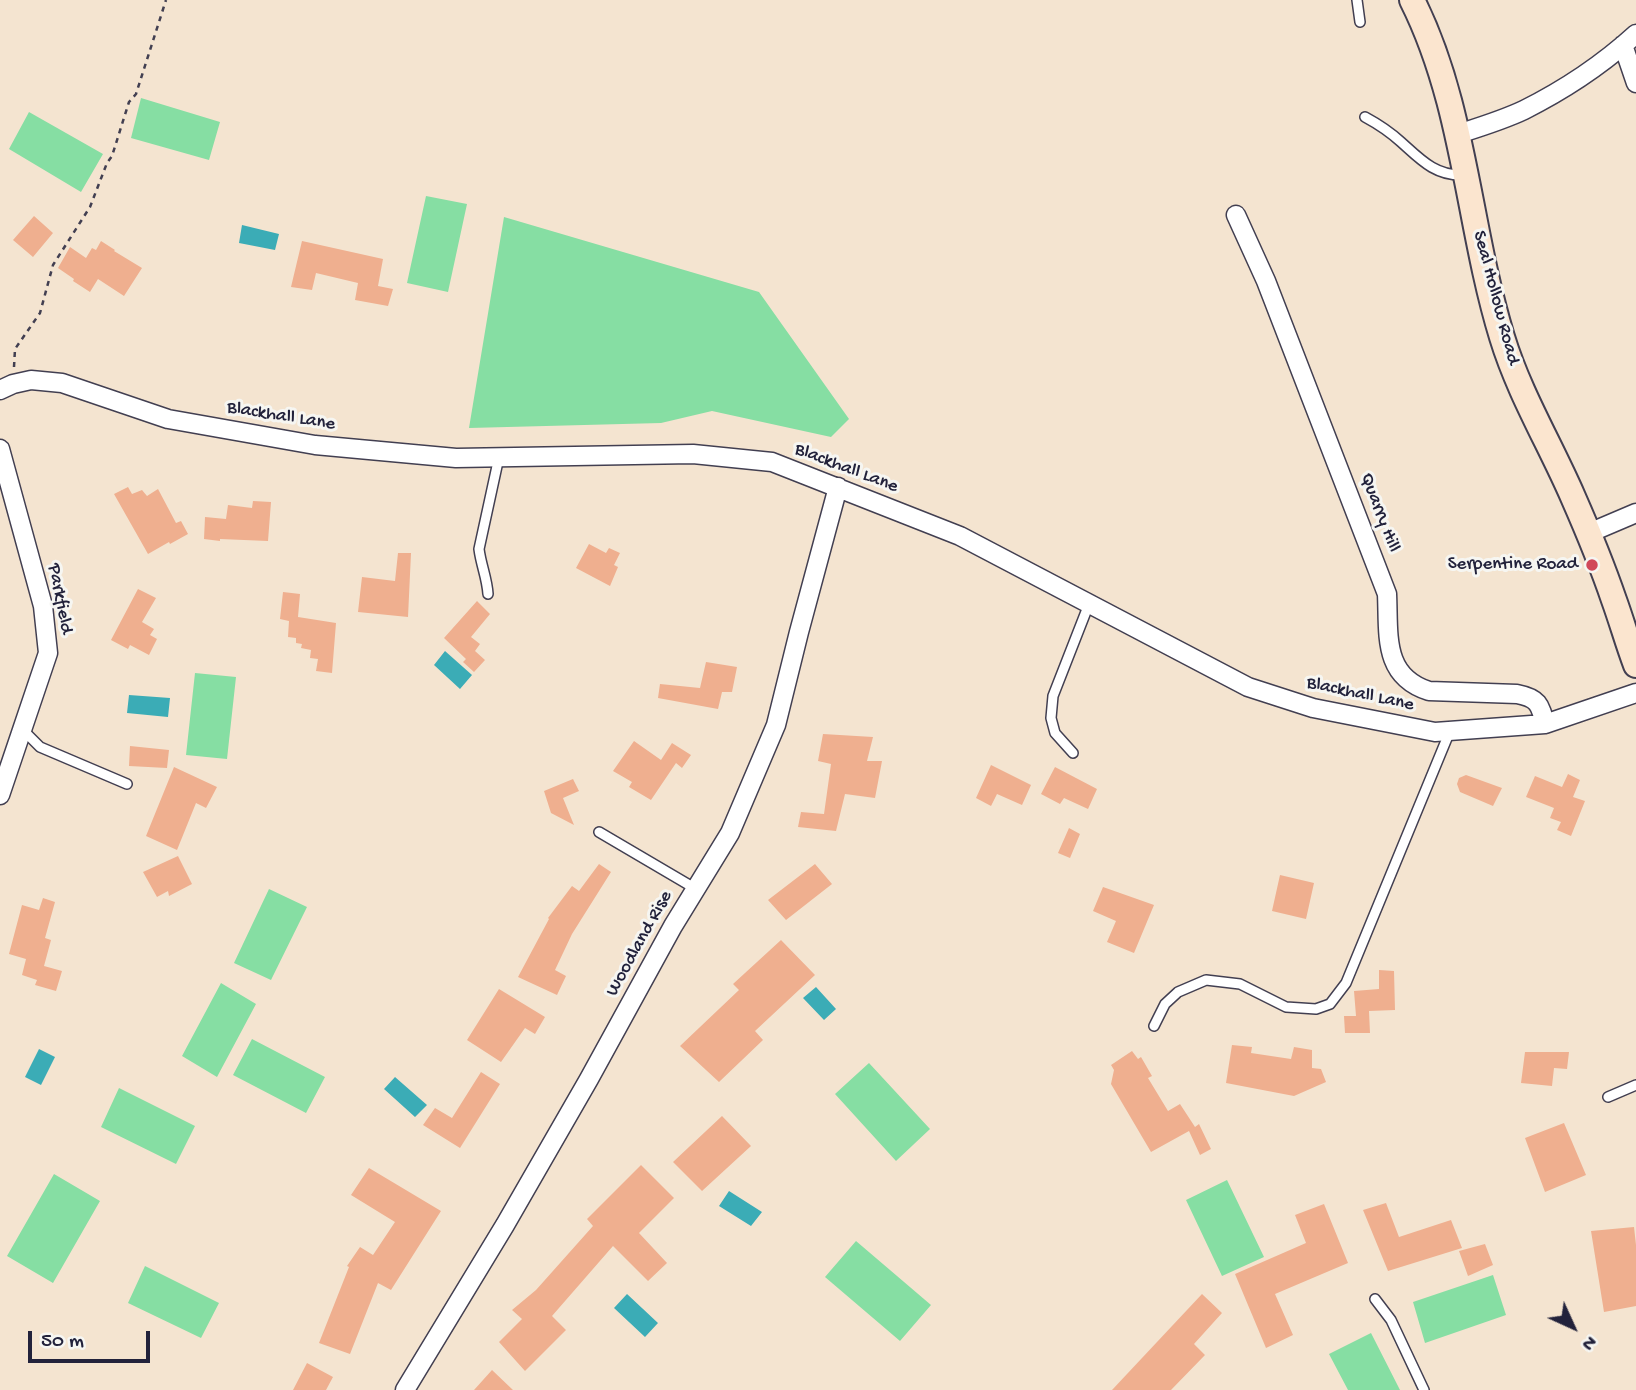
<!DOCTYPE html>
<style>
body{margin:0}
#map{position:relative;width:1636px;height:1390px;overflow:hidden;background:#f4e4d0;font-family:"Gochi Hand",sans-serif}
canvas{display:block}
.north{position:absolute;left:1538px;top:1292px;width:70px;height:70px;-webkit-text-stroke:5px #f6f6f2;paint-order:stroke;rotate:135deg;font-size:19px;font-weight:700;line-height:28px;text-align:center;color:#22223b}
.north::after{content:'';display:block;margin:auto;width:24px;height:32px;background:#22223b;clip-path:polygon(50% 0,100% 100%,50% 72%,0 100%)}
.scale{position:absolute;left:28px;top:1331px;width:122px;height:32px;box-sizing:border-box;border:4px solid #22223b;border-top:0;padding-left:9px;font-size:21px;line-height:24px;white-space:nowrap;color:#22223b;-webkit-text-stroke:5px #f6f6f2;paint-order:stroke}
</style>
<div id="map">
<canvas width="1636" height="1390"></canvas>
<div class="north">N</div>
<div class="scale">50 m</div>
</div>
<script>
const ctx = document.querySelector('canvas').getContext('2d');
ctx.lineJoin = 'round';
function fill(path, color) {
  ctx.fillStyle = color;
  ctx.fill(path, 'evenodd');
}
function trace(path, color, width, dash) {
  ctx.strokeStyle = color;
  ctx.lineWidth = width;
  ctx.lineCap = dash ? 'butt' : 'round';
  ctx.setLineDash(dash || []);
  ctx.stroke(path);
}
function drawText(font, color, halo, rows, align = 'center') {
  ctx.font = font + ' "Gochi Hand",sans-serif';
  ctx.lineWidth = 6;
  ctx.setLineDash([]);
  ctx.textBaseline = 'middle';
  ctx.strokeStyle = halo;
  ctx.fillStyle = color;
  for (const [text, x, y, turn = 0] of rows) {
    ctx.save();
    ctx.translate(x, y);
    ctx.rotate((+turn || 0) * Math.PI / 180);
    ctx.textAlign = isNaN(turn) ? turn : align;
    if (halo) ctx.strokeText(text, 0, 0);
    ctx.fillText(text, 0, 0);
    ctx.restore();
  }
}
const green = new Path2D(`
 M141 98 220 122 209 160 131 138Z
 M29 112 103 154 81 192 9 149Z
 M426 196 467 204 448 292 407 283Z
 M504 217 759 292 849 419 831 437 712 411 661 423 469 428Z
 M195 673 236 677 227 759 186 755Z
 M269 889 307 907 271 980 234 963Z
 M221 983 256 1004 217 1077 182 1056Z
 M252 1039 325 1077 306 1113 233 1075Z
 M869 1063 930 1129 896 1161 835 1094Z
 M119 1088 195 1126 176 1164 101 1127Z
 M54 1174 100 1201 53 1283 7 1256Z
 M1227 1180 1264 1257 1222 1276 1186 1200Z
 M856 1241 931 1305 900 1341 825 1277Z
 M145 1266 219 1303 201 1338 128 1303Z
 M1493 1275 1506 1315 1425 1343 1413 1302Z
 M1371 1333 1400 1390H1348L1329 1354Z`);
const water = new Path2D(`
 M242 225 279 234 275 250 239 243Z
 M445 651 472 675 460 689 434 665Z
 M129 695 170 698 168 717 127 713Z
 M816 987 836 1009 824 1020 803 998Z
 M39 1049 55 1057 41 1085 25 1077Z
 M395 1077 427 1105 415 1117 384 1089Z
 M729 1191 762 1212 751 1226 719 1206Z
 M627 1294 658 1323 645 1337 614 1308Z`);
const building = new Path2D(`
 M34 216 53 233 33 257 13 240Z
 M101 241 115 250 114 251 142 268 124 296 98 279 90 292 73 281 74 279 58 268 70 247 86 258 92 248 96 250Z
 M302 241 383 259 378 286 393 289 388 306 355 300 358 283 316 273 312 290 291 287Z
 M128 487 132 494 142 490 147 496 158 489 176 523 181 521 188 534 170 544 169 542 148 554 114 494Z
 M253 501 271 502 268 541 220 539V541L204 539 205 517 226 519 228 505 252 508Z
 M589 544 606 553 609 548 620 553 614 565 618 567 610 586 576 568Z
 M398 553H411L408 617 358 612 362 577 395 581Z
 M138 589 156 598 142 622 154 629 150 635 157 639 149 655 130 645 128 649 111 640Z
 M283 592 300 594 298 617 336 623 332 673 316 671 318 659 310 658 311 650 301 648 302 644 296 643V638L288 637 289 621 280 619Z
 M477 601 490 614 471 637 480 644 475 651 485 660 474 672 463 662 466 659 444 638Z
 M706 662 737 667 732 692H722L718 709 658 698 660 684 700 688Z
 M823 734 873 737 867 761H882L875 798 845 794 836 831 798 827 801 812 824 814 831 764 818 761Z
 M634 741 661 760 672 743 691 755 682 768 676 763 651 800 629 787 632 782 613 771Z
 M130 746 169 750 167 768 129 766Z
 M991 765 1031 785 1022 805 997 794 991 806 976 798Z
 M174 767 217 787 206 808 196 803 177 850 146 836Z
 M1055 767 1097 789 1088 809 1064 798 1060 804 1041 794Z
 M1568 774 1580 780 1573 797 1585 801 1571 836 1557 830 1561 822 1550 818 1554 808 1526 797 1535 776 1562 787Z
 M1466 775 1502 788 1493 806 1460 792 1457 784 1459 778Z
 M573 779 579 791 563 798 574 825 551 813 544 791Z
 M1069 828 1080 834 1070 858 1058 853Z
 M178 856 192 884 169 896 168 891 157 897 143 872Z
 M599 864 611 872 572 934 555 970 566 976 557 995 518 977 549 919 548 918 572 886 579 891Z
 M815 864 832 884 786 920 768 900Z
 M1280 875 1314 883 1306 919 1272 911Z
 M1103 887 1154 905 1134 953 1107 942 1116 921 1093 911Z
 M43 898 55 902 45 938 51 940 44 966 62 971 56 991 35 985 37 980 22 975 26 959 9 954 22 905 39 910Z
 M781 940 815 975 755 1031 763 1040 719 1082 680 1046 739 990 733 984Z
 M1379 970 1394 971 1395 1010 1369 1011 1370 1033H1345L1344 1016H1356L1354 991 1379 989Z
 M499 989 545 1017 535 1034 525 1028 501 1062 467 1040Z
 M1232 1045 1252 1047 1251 1053 1291 1059 1294 1047 1312 1050V1068L1321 1069 1326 1082 1294 1096 1226 1083Z
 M1132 1051 1138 1059 1141 1057 1152 1076 1148 1078 1168 1111 1180 1104 1195 1127 1199 1124 1211 1149 1200 1155 1189 1131 1151 1152 1111 1084 1114 1070 1111 1065Z
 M1525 1052H1569L1567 1069 1554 1068 1552 1086 1521 1083Z
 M481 1072 500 1084 460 1148 423 1125 435 1108 452 1118Z
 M722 1116 751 1146 702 1191 673 1162Z
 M1564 1123 1586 1175 1545 1192 1525 1138Z
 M641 1165 674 1198 639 1233 667 1263 648 1281 613 1246 552 1316 566 1330 525 1371 499 1342 522 1319 512 1310 536 1290 593 1226 587 1219Z
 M369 1168 441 1211 391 1290 378 1283 350 1354 319 1343 349 1267 347 1266 360 1247 373 1255 395 1222 351 1195Z
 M1386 1203 1399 1237 1451 1220 1462 1248 1388 1271 1363 1210Z
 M1324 1204 1348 1263 1275 1294 1293 1335 1266 1348 1235 1274 1306 1243 1295 1215Z
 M1634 1227 1636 1245V1306L1604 1312 1591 1231Z
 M1485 1244 1493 1265 1468 1276 1459 1251Z
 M1202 1294 1222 1313 1194 1344 1205 1355 1171 1390H1112Z
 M307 1363 333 1377 326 1390H293Z
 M492 1370 513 1390H474Z`);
const path = new Path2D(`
 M14 367 15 349 40 313 53 265 90 207 107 163 112 156 129 102 136 94 166 0`);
const service = new Path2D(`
 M1357 0 1360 22
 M1365 117C1378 124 1390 132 1401 142 1420 159 1435 176 1463 175
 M488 594C487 578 481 565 479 549L499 457
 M23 730 40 747 127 784
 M1073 753 1055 733 1051 718 1053 696 1089 604
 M599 832 696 889
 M1154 1026 1165 1004 1178 992 1206 980 1240 984 1286 1007 1316 1009 1330 1004 1346 983 1450 731
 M1608 1097 1636 1085
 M1375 1299 1391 1320 1424 1390`);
const minor = new Path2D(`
 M1623 45 1636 83
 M1458 134C1480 127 1503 120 1524 110 1564 90 1603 64 1636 34
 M1236 215 1266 281 1387 594C1389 634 1382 676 1429 691L1517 694C1538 698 1540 704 1545 724
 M0 390 13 384 31 380 62 383 168 419 315 445 456 458 693 454 772 462 960 536 1248 687 1313 708 1435 732 1545 724 1636 693
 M0 449 43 606 48 653 0 795
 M1589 533 1636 513
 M405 1390 505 1225 589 1079 673 926 730 833 776 725 799 632 838 487`);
const secondary = new Path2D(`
 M1412 0C1465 105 1468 226 1502 337 1519 393 1550 444 1573 497 1588 531 1602 565 1614 600 1622 622 1628 644 1636 665`);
const markers = [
 [1592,565,7,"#d1495b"]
];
const streetNames = [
 ["Seal Hollow Road",1495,298,75],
 ["Blackhall Lane",281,417,9],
 ["Blackhall Lane",846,469,21],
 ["Quarry Hill",1379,513,69],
 ["Parkfield",59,599,79],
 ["Blackhall Lane",1360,695,12],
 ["Woodland Rise",640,944,-61]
];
const poiNames = [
 ["Serpentine Road",1578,565]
];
fill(green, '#86dea3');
fill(water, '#3bacb6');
fill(building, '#efaf8f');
trace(service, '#423f51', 12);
trace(minor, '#423f51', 21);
trace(secondary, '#423f51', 28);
trace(path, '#423f51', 2.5, [5, 5]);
trace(service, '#fff', 9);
trace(minor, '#fff', 18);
trace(secondary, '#fbe5cf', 24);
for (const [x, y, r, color] of markers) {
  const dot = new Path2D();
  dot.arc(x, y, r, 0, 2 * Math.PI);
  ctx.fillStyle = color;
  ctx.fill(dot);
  trace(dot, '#f6f6f2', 2.5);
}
drawText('19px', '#22223b', '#f6f6f2', streetNames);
drawText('19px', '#22223b', '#f6f6f2', poiNames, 'right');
</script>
